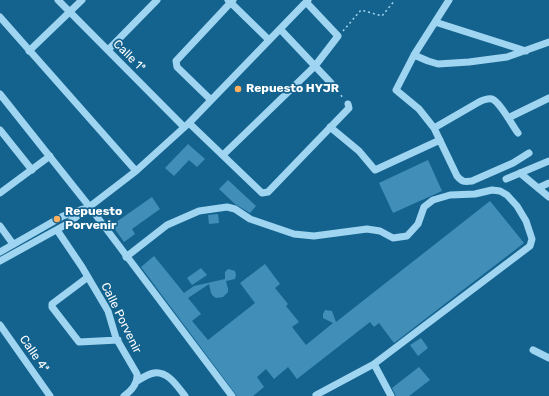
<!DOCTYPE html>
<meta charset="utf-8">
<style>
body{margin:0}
canvas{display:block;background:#14638f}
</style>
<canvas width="549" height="396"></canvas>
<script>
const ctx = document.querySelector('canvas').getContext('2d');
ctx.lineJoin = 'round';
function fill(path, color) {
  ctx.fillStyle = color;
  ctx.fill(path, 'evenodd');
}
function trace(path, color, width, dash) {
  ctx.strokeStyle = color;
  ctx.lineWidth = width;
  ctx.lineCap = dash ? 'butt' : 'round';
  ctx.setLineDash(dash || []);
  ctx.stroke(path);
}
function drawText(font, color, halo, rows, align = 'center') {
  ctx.font = font + ' Rubik,sans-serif';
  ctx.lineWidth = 3.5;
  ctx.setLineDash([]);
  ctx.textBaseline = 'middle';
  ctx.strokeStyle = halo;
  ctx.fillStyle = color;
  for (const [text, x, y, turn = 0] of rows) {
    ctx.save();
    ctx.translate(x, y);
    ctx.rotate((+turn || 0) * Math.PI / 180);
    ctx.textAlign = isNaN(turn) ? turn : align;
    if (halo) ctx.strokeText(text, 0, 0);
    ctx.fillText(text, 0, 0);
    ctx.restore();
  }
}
const building = new Path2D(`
 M188 144 205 159 197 167 189 160 174 176 165 168Z
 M428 160 442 191 393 213 379 183Z
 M228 180 256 206 250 213 235 204 219 189Z
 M152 197 160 209 132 229 135 234 124 242 112 225Z
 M490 201 524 243 394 343 379 323 374 327 370 322 297 379 288 367 274 379 266 369 257 377 264 387 253 396H237L141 267 154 256 184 293 194 286 225 279V272L228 269 235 271 236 275 235 279 226 281 228 289V292L223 297 216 298 213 296 211 293 209 284 188 298 201 314 192 321 208 340 255 303 240 283 265 264 280 284 275 288 288 304 286 306 299 322 292 327 306 345 333 323 323 318V314L325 310 332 311 336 322Z
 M218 214 219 223 209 224 208 215Z
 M201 268 207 275 192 285 187 278Z
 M421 338 428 348 418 356 410 345Z
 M419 367 430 380 409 396H396L392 388Z`);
const path = new Path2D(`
 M343 31 361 10 382 16 395 0
 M335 87 343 98`);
const minor = new Path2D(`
 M58 0 184 127
 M228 0 269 40
 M449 0 414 55 396 90 419 109 434 128 457 176C462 182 464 182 472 181L513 163 529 153
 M0 17 136 171
 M435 22 526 51
 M280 29 331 83
 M108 50 157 0
 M29 51 82 0
 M414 55 428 61 438 64 469 62 507 57 549 42
 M0 94 89 206 232 396
 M211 100 177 67 176 61 233 0
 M508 118 549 98
 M189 123 262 193 268 192 349 108 348 104
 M330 127 359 151 375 170 440 140
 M434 128 479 102C483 100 487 98 492 99 500 102 512 125 518 133
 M0 130 32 170
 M223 155 315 66 338 36 306 2
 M520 173 549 197
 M506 179 549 161
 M538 188 549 183
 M0 193 50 156
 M0 226 13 244
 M57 230 82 267 108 311 116 338 137 374C138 383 131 391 124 396
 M0 252 63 216 83 209
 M126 257 167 225 199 211 227 207 235 209 250 219 294 234 314 236 367 229 380 231 393 238 407 236 418 224 424 207 433 200 450 195 475 194 492 190 500 191 507 195 517 206 526 221 532 239 530 246 374 364 316 395
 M0 261 67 224 136 171 189 123 308 0
 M88 277 52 304V307L79 342 118 340
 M0 325 50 396
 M533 350 549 358
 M374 364 391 396
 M137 381C142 378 148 374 154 373 168 371 177 386 185 396`);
const markers = [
 [238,89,4,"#ffb05f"],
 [57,219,4,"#ffb05f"]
];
const streetNames = [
 ["Calle 1ª",129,56,45],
 ["Calle Porvenir",121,318,64],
 ["Calle 4ª",34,354,55]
];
const poiNames = [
 ["Repuesto HYJR",246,89],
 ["Repuesto",65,212],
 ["Porvenir",65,226]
];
fill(building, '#418fb9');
trace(path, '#a0d5f1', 1.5, [2, 3]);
trace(minor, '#a0d5f1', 7);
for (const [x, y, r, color] of markers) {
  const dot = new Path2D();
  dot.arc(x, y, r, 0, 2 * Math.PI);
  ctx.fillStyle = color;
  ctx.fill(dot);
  trace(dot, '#14638f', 1.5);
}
drawText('12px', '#fff', '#14638f', streetNames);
drawText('bold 12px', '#fff', '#14638f', poiNames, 'left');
</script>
